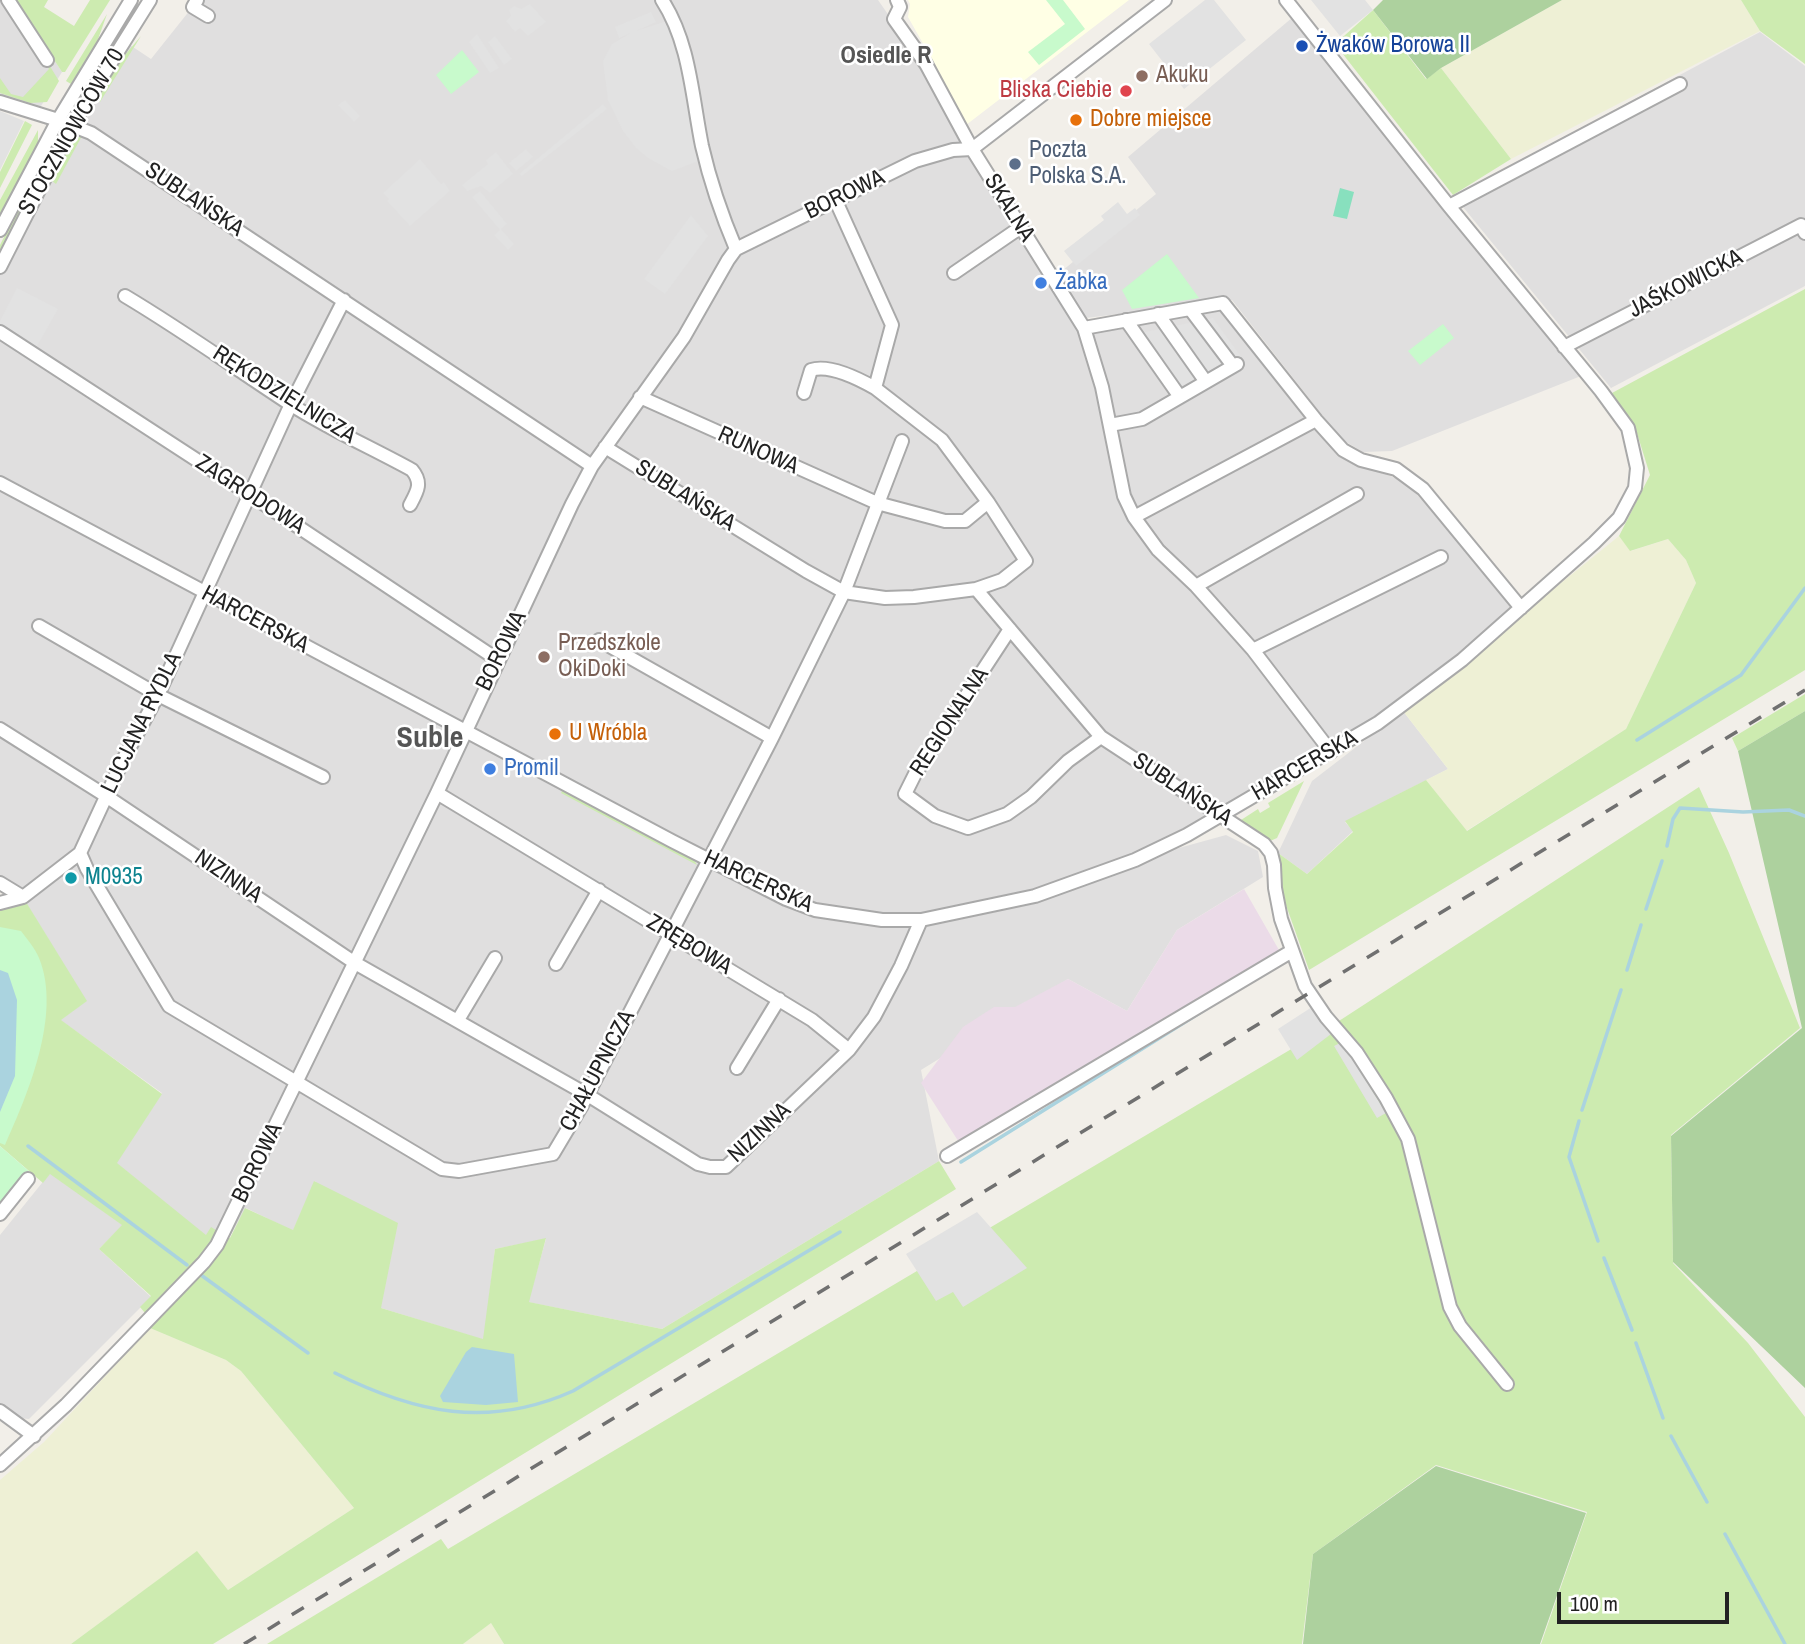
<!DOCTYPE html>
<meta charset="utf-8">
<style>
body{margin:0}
#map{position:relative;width:1805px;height:1644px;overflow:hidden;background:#f2efe9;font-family:"Archivo Narrow",sans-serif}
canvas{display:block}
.scale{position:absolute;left:1557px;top:1592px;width:172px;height:32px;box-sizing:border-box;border:4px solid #222;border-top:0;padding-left:9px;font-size:21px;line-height:24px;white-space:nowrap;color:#222;-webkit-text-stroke:5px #fff;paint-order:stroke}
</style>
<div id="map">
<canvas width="1805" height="1644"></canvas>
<div class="scale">100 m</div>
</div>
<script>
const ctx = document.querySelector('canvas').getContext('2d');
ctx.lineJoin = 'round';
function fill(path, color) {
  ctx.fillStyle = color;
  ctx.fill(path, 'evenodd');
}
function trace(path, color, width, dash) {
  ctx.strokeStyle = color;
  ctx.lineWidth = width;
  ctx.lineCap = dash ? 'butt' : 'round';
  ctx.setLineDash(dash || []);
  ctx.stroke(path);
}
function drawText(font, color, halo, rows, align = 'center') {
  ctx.font = font + ' "Archivo Narrow",sans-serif';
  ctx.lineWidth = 5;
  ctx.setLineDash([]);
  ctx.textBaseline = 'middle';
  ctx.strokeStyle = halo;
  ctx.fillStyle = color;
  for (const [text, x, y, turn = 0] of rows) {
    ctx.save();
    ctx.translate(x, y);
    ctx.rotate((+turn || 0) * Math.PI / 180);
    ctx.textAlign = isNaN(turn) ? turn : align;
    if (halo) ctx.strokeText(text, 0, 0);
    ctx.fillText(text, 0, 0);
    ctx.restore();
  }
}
const residential = new Path2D(`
 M0 0H16L62 72 33 119 0 110Z
 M198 0H878L926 69 1088 329 1221 305 1330 442 1370 467 1406 483 1441 520 1513 606 1378 723 1139 859 1226 835 1258 851 1263 877 1177 930 1127 1011 1068 979 921 1070 939 1161 662 1329 528 1302 546 1239 495 1249 484 1340 381 1308 315 1181 293 1231 246 1208 229 1238 206 1236 116 1163 162 1093 60 1020 86 1001 23 898 0 882V272L124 41 151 59Z
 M1293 17 1581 376 1392 451 1363 452 1341 439 1232 300 1086 318 1057 275 1156 194 1128 157Z
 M1760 32 1805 66V286L1611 388 1454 196Z
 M1403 711 1448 769 1345 822 1353 831 1307 874 1278 853 1312 781Z
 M50 1173 123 1225 99 1249 151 1297 29 1419 18 1418 0 1405V1235Z`);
const industrial = new Path2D(`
 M1244 889 1283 957 962 1147 921 1083 963 1027 994 1007H1015L1068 979 1127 1011 1177 930Z`);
const education = new Path2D(`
 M908 0H1129L966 125 964 124 938 70 908 17 910 4Z`);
const farmland = new Path2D(`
 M1562 0H1741L1760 31 1511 159 1441 68Z
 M1619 536 1631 551 1668 539 1686 560 1696 583 1626 729 1466 831 1426 780 1448 769 1403 711Z
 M150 1328 226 1360 241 1371 354 1508 228 1590 197 1552 71 1644H0V1480L44 1442Z
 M491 1623 504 1644H463Z`);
const grass = new Path2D(`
 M15 0H48L44 7 74 26 90 0H110L65 72H62Z
 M1741 0H1805V64L1760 31Z
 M133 8 136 10 85 93 82 91Z
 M1373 10 1426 79 1441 68 1511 159 1453 195 1335 44Z
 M107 14 97 42 71 84 66 81Z
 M141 36 100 102 96 100 119 62Z
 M40 50 59 81 47 102 30 103 0 93V78L11 94 23 97 49 69 37 51Z
 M25 121 32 125 0 188V172Z
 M38 130V143L0 214V200Z
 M79 134H83L56 184 51 180 75 136Z
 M45 156 48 157 0 251V245Z
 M1805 289V670L1309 970 1282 894 1278 853 1307 874 1353 832 1345 821 1426 780 1467 831 1626 729 1696 583 1686 560 1668 539 1630 551 1619 536 1650 475 1636 430 1612 393Z
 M1805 694V711L1738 751 1732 738Z
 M1304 781 1277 838 1270 841 1241 820 1258 809 1260 813 1270 807 1268 803Z
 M1699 787 1729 853 1800 1028 1671 1135 1673 1263 1748 1343 1805 1417V1644H1541L1587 1512 1436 1465 1313 1554 1302 1644H504L491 1623 463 1644H267L441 1539 448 1549 1342 1019Z
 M563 789 693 858 697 865 561 793Z
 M26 902 87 1001 61 1020 162 1094 117 1163 206 1235 211 1227 219 1232 194 1264 145 1313 140 1307 151 1296 99 1249 122 1225 50 1174 43 1183 0 1146V908Z
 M939 1161 956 1189 213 1644H71L197 1551 228 1590 354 1508 241 1371 226 1360 150 1328 159 1314 227 1237 230 1238 245 1208 293 1230 314 1181 398 1223 381 1308 483 1339 495 1249 546 1238 529 1302 662 1329Z`);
const forest = new Path2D(`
 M1383 0H1562L1441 68 1427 79 1373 10Z
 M1805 711V1388L1673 1262 1671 1136 1802 1028 1738 751Z
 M1436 1466 1586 1513 1540 1644H1303L1313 1554Z`);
const park = new Path2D(`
 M1046 0H1063L1085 29 1039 65 1028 52 1065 24Z
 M462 50 479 72 451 94 436 75Z
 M1167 254 1199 298 1132 309 1122 290Z
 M1443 324 1454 338 1420 365 1408 351Z
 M0 927 21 931C27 939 35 948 39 958 62 1014 28 1094 5 1145L0 1143Z
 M0 1146 31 1173 0 1212Z`);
const pitch = new Path2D(`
 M1340 188 1354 192 1347 219 1333 216Z`);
const parking = new Path2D(`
 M1205 0H1214L1246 40 1184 89 1149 44Z
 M1311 0H1365L1373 10 1340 36Z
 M530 4 546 22 528 36 520 28 515 32 506 21 511 16 509 10 514 6 521 9Z
 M651 12 656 22 636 31 673 19 701 160 672 171 648 158 636 148 623 131 608 100 603 61 612 44 631 33 619 38 615 27Z
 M477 34 499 68 490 73 469 42Z
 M495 36 512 59 504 65 488 42Z
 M345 100 360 116 354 122 338 105Z
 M603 104 607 109 522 176 519 174Z
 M0 111 24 121 0 170Z
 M526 149 533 157 516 171 509 163Z
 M496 152 513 174 490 193 481 186 467 191 462 185 488 164 486 160Z
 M420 159 441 184 444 182 450 191 410 226 387 201 389 199 383 193Z
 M480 191 507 224 501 229 514 244 508 250 494 235 500 230 472 197Z
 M1118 202 1127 214 1135 208 1140 215 1076 266 1064 251 1104 220 1101 216Z
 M691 215 708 236 665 294 644 279Z
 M17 288 58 309 36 348 0 329V321Z
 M1213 318 1242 358 1174 389 1136 334Z
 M1312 1007 1331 1034 1297 1060 1278 1029Z
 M1342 1042 1386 1113 1377 1118 1334 1046Z
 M977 1212 1027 1268 963 1307 953 1292 936 1301 906 1254Z`);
const water = new Path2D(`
 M0 970 8 973 17 1000 15 1076 0 1112Z
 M472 1347 514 1354 518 1402 486 1405 443 1402 440 1396 466 1352Z`);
const stream = new Path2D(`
 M1637 740 1741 675 1805 588
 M1667 846 1673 819 1680 808 1743 812 1789 810 1805 816
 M1646 909 1662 861
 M1627 970 1641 925
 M1582 1110 1621 990
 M1579 1121 1569 1157 1598 1241
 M28 1146 187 1265
 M961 1162 1206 1009
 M1604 1258 1632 1330
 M201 1275 308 1353
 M1636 1343 1663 1418
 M335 1373C415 1413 488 1429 573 1391L840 1232
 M1671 1436 1707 1502
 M1725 1534 1785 1644`);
const minor = new Path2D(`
 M8 0 47 60
 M197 0 193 7 208 16
 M662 0C690 43 692 97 702 146 710 181 722 216 736 249
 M897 0 900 7 894 19 926 64 972 149 1084 328 1102 387 1124 496 1134 517 1158 550 1196 586 1253 650 1331 752
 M0 102 58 120 91 133 592 466
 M835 199 892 325 875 388 942 440 988 502 1026 561 1002 580 976 589
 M1449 206 1680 84
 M0 230 58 120 131 0
 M0 267 72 125 150 0
 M954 273 1021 227
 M125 296C182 330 235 368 290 404 329 429 372 448 412 470 423 483 417 492 410 505
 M344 300 291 404 158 695 123 760 80 853 87 869 169 1006 442 1169 459 1171 553 1154 581 1107 772 738 844 592 902 441
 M1190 309 1233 366
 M1158 314 1206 382
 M1126 320 1180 397
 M1084 328 1223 303 1316 420 1343 450 1361 460 1396 469 1423 489 1521 608
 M0 332 249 494 498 660
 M1564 347 1801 225 1805 233
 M804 393 811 370C829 364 859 379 875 388
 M640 397 877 503 945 521H965L988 502
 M1110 425 1142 419 1237 364
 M605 447 806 571 844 592 885 598 914 597 976 589 1101 737 1264 844 1271 853 1274 865 1275 888 1281 919 1305 986 1326 1017 1357 1053 1386 1098 1408 1139 1450 1307 1460 1326 1507 1384
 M0 483 672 841 786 899 815 910 882 920H921L1035 896 1135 860 1187 835 1378 723 1462 660 1594 543 1619 518 1635 488 1637 468 1628 428 1601 391 1449 206 1286 0
 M1134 517 1316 420
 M1196 586 1357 494
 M39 626 158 695 323 777
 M1010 629 915 774 905 794 935 816 968 828 1007 814 1031 797 1068 761 1101 737
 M599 640 772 738
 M1253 650 1441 557
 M0 729 106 796 355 963 586 1094 698 1164 710 1167H726L849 1050 874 1017 901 966 921 920
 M437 793 812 1020 849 1050
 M0 883 23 897 80 853
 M0 903 23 897
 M556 964 599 890
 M458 1020 495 958
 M737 1068 779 999
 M947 1156 1292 951
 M0 1214 28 1179
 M0 1411 34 1436
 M0 1465 66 1405 204 1262 217 1245 437 793 572 504 592 466 684 337 728 260 736 249 915 161 953 150 972 149 1165 0`);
const rail = new Path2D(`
 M244 1644 1805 690`);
const markers = [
 [1302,46,7,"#1a4fb4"],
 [1142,76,7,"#8d6e63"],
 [1126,91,7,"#e0444e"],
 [1076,120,7,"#e8710a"],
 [1015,164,7,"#5c6f8a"],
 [1041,283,7,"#3f7fe0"],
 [544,657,7,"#8d6e63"],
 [555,734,7,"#e8710a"],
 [490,769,7,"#3f7fe0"],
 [71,878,7,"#0f9aa8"]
];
const transitNames = [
 ["Żwaków Borowa II",1316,46]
];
const educationNames = [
 ["Akuku",1156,76],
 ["Przedszkole",558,644],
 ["OkiDoki",558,670]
];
const healthNames = [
 ["Bliska Ciebie",1112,91]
];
const foodNames = [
 ["Dobre miejsce",1090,120],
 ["U Wróbla",569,734]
];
const streetNames = [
 ["STOCZNIOWCÓW 70",72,132,-60],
 ["BOROWA",845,195,-26],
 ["SUBLAŃSKA",194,200,34],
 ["SKALNA",1009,208,58],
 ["JAŚKOWICKA",1686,284,-27],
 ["RĘKODZIELNICZA",284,395,32],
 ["RUNOWA",758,451,24],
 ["ZAGRODOWA",250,495,33],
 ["SUBLAŃSKA",685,496,32],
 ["HARCERSKA",255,620,28],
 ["BOROWA",502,651,-64],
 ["REGIONALNA",950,722,-57],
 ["LUCJANA RYDLA",142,723,-64],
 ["HARCERSKA",1305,766,-30],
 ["SUBLAŃSKA",1182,790,33],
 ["NIZINNA",228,877,34],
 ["HARCERSKA",758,882,25],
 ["ZRĘBOWA",689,945,31],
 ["CHAŁUPNICZA",598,1071,-62],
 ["NIZINNA",760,1133,-43],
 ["BOROWA",258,1163,-64]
];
const serviceNames = [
 ["Poczta",1029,151],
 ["Polska S.A.",1029,177]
];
const shopNames = [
 ["Żabka",1055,283],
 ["Promil",504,769]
];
const cultureNames = [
 ["M0935",85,878]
];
const neighbourhoodNames = [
 ["Osiedle R",886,57]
];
const districtNames = [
 ["Suble",430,739]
];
fill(residential, '#e0dfdf');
fill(industrial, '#ebdbe8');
fill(education, '#ffffe5');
fill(farmland, '#eef0d5');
fill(grass, '#cdebb0');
fill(forest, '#add19e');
fill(park, '#c8facc');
fill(pitch, '#88e0be');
fill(parking, '#e2e2e2');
fill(water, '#aad3df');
trace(stream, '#aad3df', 3.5);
trace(minor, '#a9a9a9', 16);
trace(minor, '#fff', 12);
trace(rail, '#707070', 3.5, [14, 14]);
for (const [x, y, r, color] of markers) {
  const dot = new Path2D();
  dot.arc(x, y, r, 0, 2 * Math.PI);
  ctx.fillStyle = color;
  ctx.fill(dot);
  trace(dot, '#fff', 2.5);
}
drawText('23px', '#164399', '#fff', transitNames, 'left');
drawText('23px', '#785e54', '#fff', educationNames, 'left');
drawText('23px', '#be3a42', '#fff', healthNames, 'right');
drawText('23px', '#c56008', '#fff', foodNames, 'left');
drawText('23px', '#222', '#fff', streetNames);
drawText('23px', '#4e5e75', '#fff', serviceNames, 'left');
drawText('23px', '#366cbe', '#fff', shopNames, 'left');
drawText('23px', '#0d838f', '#fff', cultureNames, 'left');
drawText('bold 24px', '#555', '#fff', neighbourhoodNames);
drawText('bold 30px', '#555', '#fff', districtNames);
</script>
